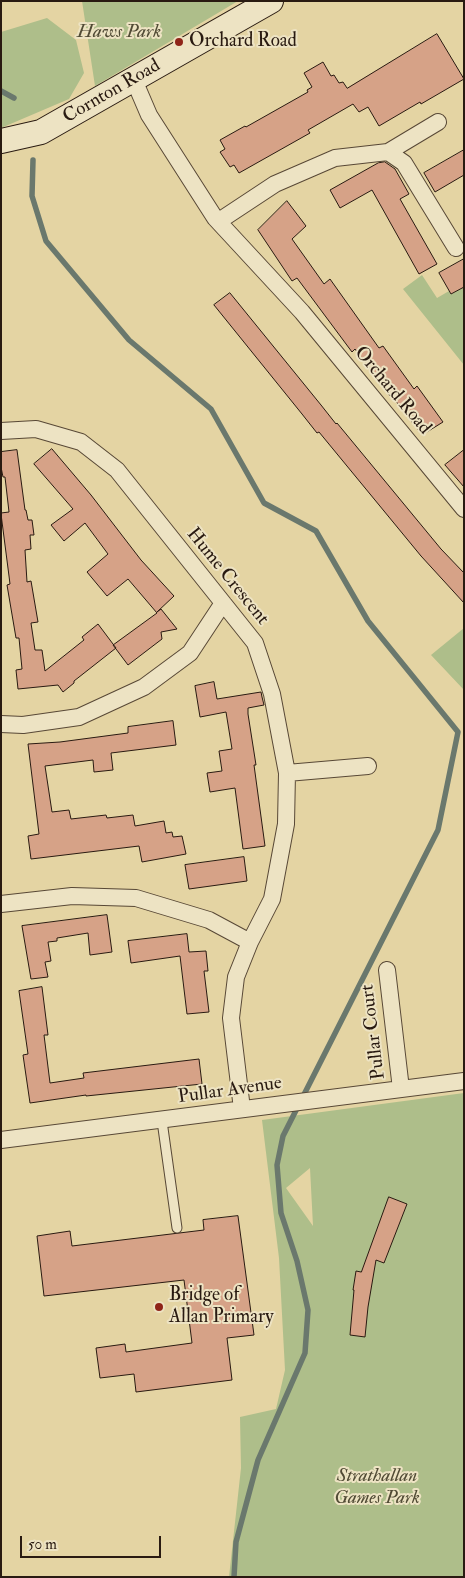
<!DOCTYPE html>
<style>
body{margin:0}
#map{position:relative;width:465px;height:1578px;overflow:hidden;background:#e4d4a3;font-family:"IM FELL Double Pica",serif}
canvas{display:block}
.frame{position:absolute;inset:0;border:2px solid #291a11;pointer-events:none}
.scale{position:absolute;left:20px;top:1536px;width:141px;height:22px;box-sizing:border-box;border:2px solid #291a11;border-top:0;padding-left:6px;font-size:15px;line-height:18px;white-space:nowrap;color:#291a11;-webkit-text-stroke:4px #ede3c3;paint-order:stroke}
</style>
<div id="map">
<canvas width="465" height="1578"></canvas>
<div class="frame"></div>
<div class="scale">50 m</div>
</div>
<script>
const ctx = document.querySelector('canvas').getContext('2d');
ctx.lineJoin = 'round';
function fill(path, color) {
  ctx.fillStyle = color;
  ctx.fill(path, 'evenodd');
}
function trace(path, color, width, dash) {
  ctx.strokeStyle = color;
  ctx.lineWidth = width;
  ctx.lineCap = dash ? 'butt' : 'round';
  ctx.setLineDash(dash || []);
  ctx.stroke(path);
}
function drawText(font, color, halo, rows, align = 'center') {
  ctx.font = font + ' "IM FELL Double Pica",serif';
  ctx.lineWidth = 4;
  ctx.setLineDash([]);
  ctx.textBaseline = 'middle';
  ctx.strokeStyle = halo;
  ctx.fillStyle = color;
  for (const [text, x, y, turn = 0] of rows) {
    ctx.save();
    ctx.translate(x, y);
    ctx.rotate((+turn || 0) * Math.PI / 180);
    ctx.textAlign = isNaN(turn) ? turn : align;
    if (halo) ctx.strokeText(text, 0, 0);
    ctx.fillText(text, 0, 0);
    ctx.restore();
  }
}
const green = new Path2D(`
 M82 1H238L95 86Z
 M47 18 76 40 84 73 69 99 1 128V32Z
 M422 275 437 298 449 291 451 294 464 287V365L403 289Z
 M464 628V690L431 655Z
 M464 1093V1577H229L241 1468 240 1417 276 1409 285 1370 279 1258 262 1120ZM310 1168 313 1226 286 1188Z`);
const stream = new Path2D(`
 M1 91 14 98
 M33 160 32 196 46 241 129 340 211 409 264 503 316 531 368 621 458 732 438 830 283 1136 277 1165 281 1213 297 1261 308 1310 305 1353 258 1460 236 1542 234 1577`);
const building = new Path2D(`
 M437 34 464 79 421 104 420 102 379 126 368 107 359 112 353 104 308 130 310 133 239 173 234 165 230 167 220 152 225 149 220 140 245 126 246 127 308 92 307 90 312 87 304 73 323 62 331 76 334 75 339 83 343 82 347 88Z
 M464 150V175L435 192 424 173Z
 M385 162 395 169 409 194 400 199 437 264 419 274 372 190 340 208 330 190 378 163Z
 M287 201 306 226 292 239 324 284 330 279 379 348 383 346 414 389 417 386 443 422 422 435 391 395 390 396 355 349 352 352 297 278 292 281 258 230Z
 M464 259V287L451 294 439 273Z
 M230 293 321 405 336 424 337 423 441 549 464 573V603L421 556 319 432 317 433 302 414 214 305Z
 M52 449 91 495 141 560 174 596 157 612 161 609 177 629 161 632 162 639 128 665 113 645 157 613 128 579 107 596 87 572 108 554 85 523 64 541 51 525 73 509 34 464Z
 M17 450 25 510H26L28 520H32L34 535H30L31 549 25 550 27 582 31 581 38 622 31 623 35 650H42L45 671 84 640 82 637 98 624 116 648 74 681V683L63 692 58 685 18 689 16 670 22 669 19 638H16L7 585 10 584 9 576 1 514V513L9 512 5 477H3L1 467V452Z
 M464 450V487L445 465Z
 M214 682 217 699 261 692 262 697 264 705 248 708V714L256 765H254L265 846 243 849 235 788 210 792 207 773 222 771 219 751 232 749 226 712 200 717 195 686Z
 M173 721 176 745 111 753 113 770 94 772 93 760 45 766 52 812 69 810 71 819 106 815 107 818 133 815 135 826 164 821 166 833 172 832 173 837 182 836 186 854 142 862 139 846 31 859 28 836 39 834 28 744 60 742 128 733V727Z
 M244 857 247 881 189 889 185 865Z
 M107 915 112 952 90 955 88 933 57 938V941L48 942 51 961 45 962 48 977 31 979 22 926Z
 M187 934 189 952 206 951 208 971H204L209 1012 187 1014 180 956 131 963 128 941Z
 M42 987 48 1035H44L50 1083 84 1078 83 1073 199 1059 202 1084 86 1096V1095L30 1103 23 1055 28 1054 19 991Z
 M389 1197 407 1204 384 1263 376 1260 368 1307 365 1337 350 1335 354 1290H353L356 1271 361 1272Z
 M238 1216 254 1335 227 1338 232 1380 136 1392 134 1374 100 1378 96 1348 125 1344 126 1352 192 1343 184 1280 44 1296 37 1236 70 1231 72 1246 204 1230 203 1220Z`);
const lane = new Path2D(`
 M162 1121 177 1228`);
const street = new Path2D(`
 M134 80 149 115 215 218 302 312 464 509
 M388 152 438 122
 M219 221 275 184 335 158 388 152 404 163 456 248
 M1 431 36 429 81 442 117 470 255 643 272 694 287 773 286 824 272 899 250 942 236 977 231 1018 242 1109
 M1 724 23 725 79 717 144 687 190 653 223 603
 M287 773 368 766
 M1 904 72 896 136 898 209 920 250 942
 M387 970 401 1089
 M1 1140 464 1081`);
const secondary = new Path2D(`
 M1 141 41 132 271 1`);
const markers = [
 [179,42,5,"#8f2418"],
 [159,1307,5,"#8f2418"]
];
const parkNames = [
 ["Haws Park",119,33],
 ["Strathallan",377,1477],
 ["Games Park",377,1499]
];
const poiNames = [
 ["Orchard Road",189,42],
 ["Bridge of",169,1296],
 ["Allan Primary",169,1318]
];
const streetNames = [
 ["Cornton Road",112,92,-30],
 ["Orchard Road",392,391,50],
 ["Hume Crescent",227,577,51],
 ["Pullar Court",374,1032,-97],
 ["Pullar Avenue",230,1091,-8]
];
fill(green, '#aebe8a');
trace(stream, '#6a786d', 5.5);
fill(building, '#d6a287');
trace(building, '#291a11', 1);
trace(lane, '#584836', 11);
trace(street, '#584836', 18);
trace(secondary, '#291a11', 26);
trace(lane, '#ede3c3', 9);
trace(street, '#ede3c3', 16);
trace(secondary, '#ede3c3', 24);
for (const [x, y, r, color] of markers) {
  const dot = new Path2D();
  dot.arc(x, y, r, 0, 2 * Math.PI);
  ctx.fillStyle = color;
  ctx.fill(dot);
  trace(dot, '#ede3c3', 2);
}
drawText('italic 19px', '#514b35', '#ede3c3', parkNames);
drawText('19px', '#291a11', '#ede3c3', poiNames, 'left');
drawText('19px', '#291a11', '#ede3c3', streetNames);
</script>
